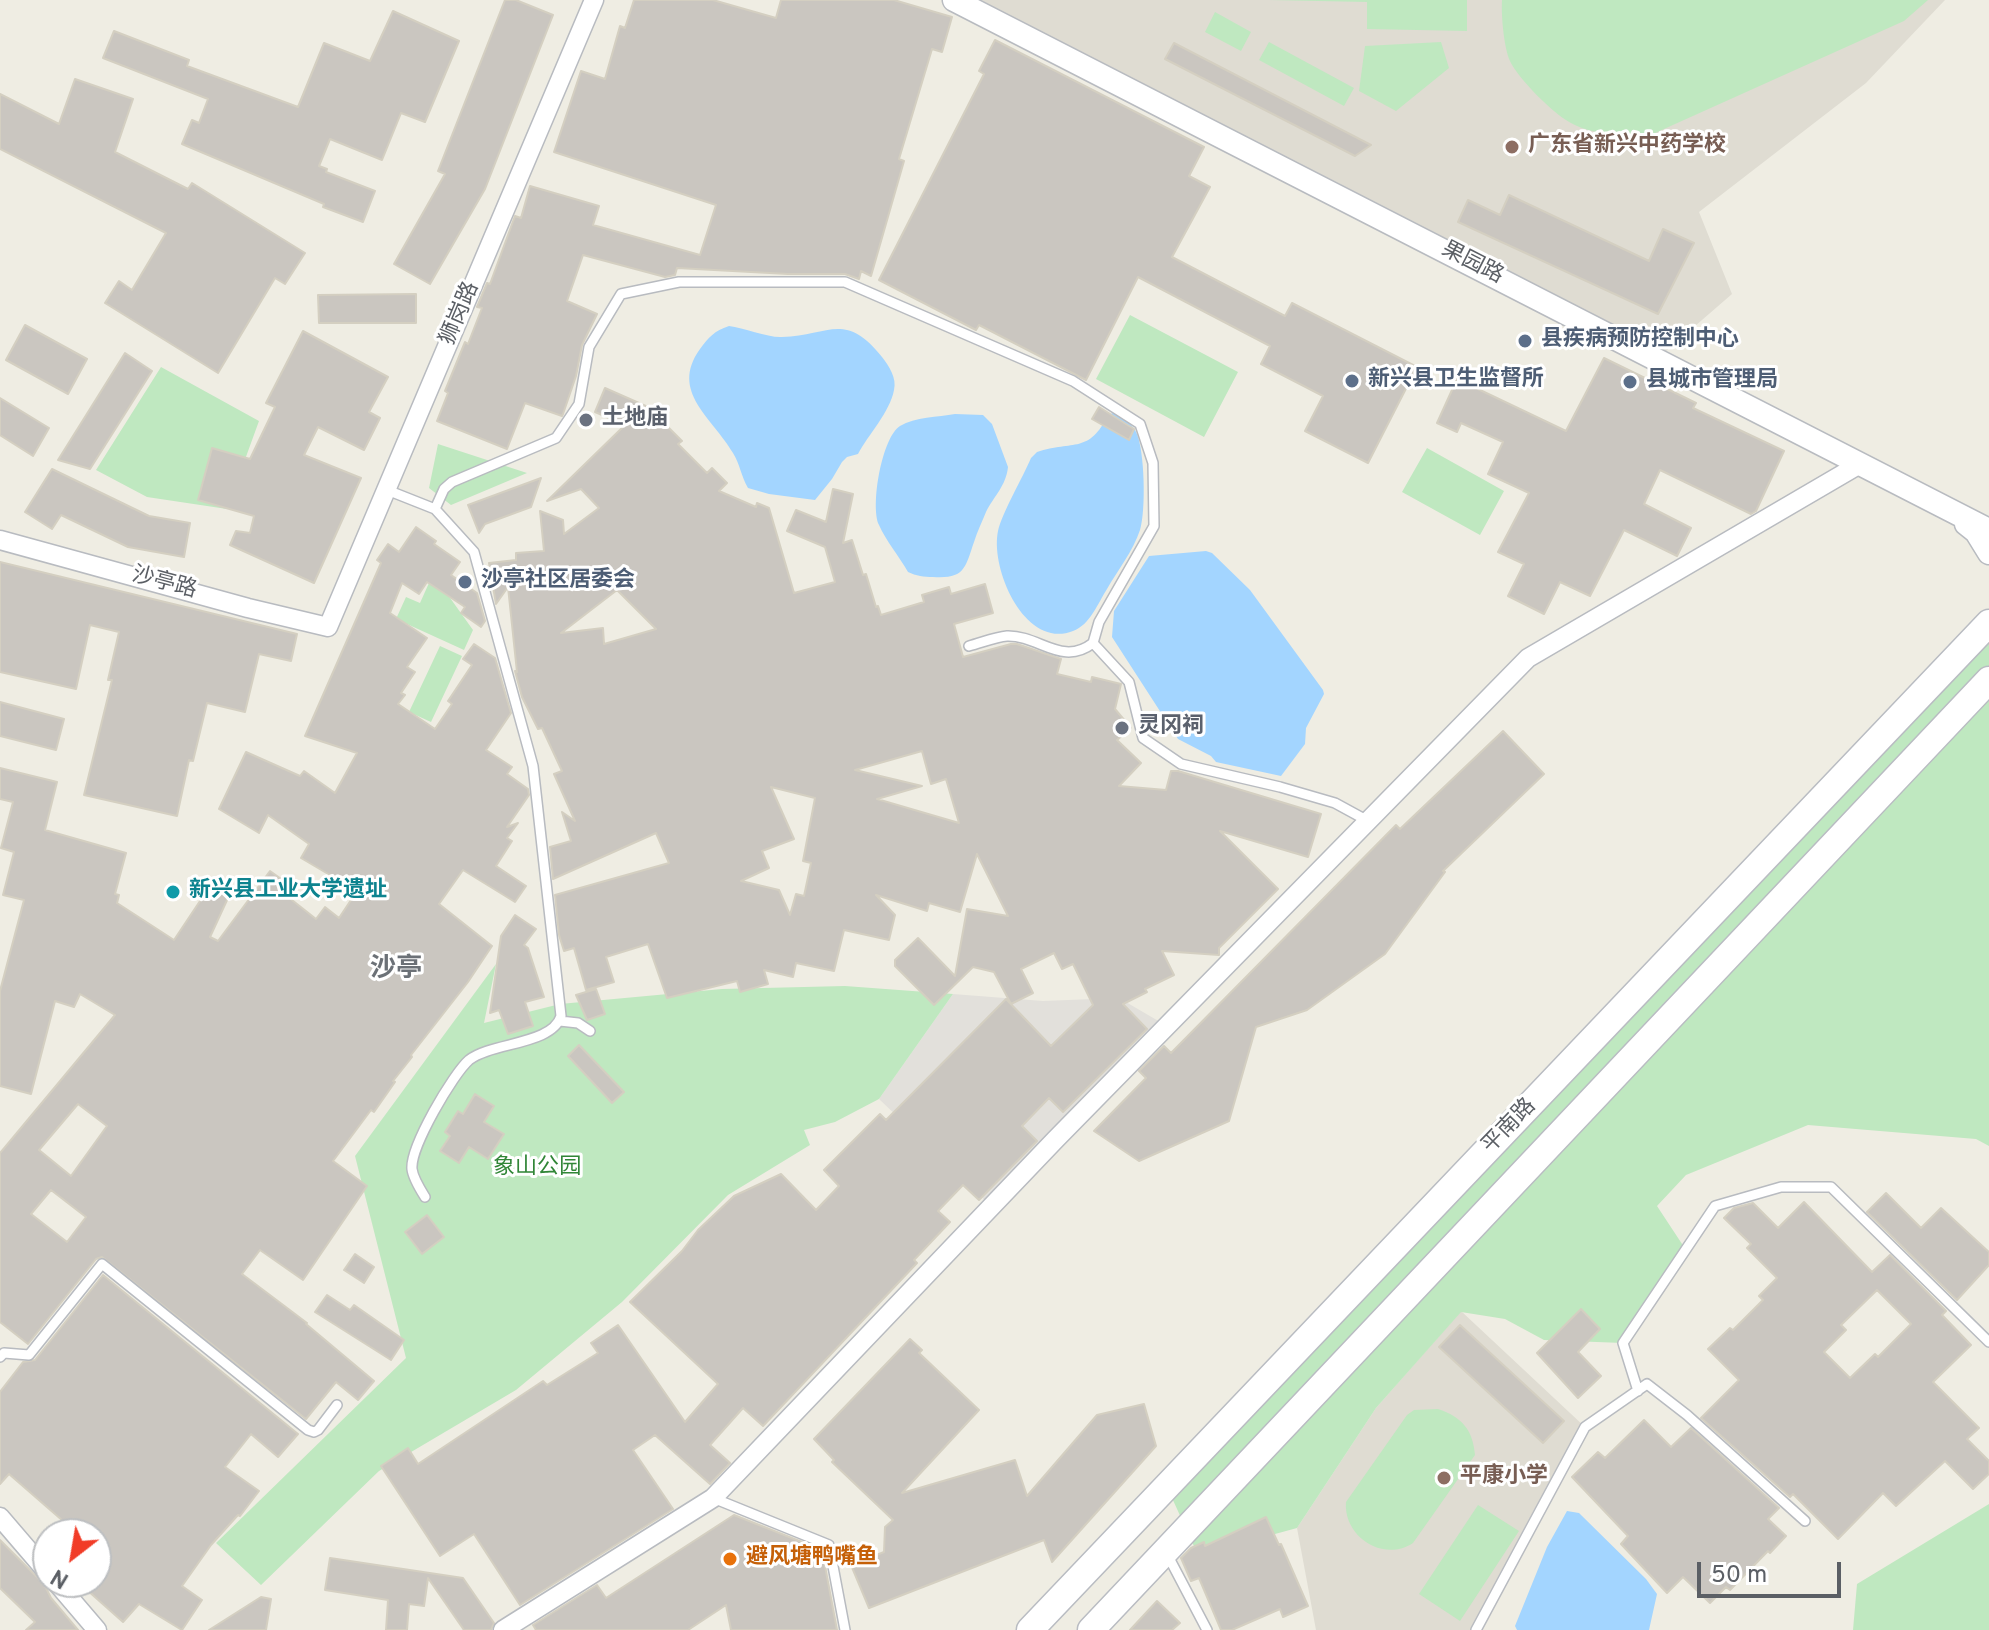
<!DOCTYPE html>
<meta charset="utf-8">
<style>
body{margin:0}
#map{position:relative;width:1989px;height:1630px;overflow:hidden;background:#efede3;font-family:Overpass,sans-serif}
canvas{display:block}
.north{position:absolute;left:32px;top:1518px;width:80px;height:80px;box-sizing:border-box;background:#fff;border:2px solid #bdbfc1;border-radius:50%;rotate:211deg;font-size:22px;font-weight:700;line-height:32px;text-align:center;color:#5b5f65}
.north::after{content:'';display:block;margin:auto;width:28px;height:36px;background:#f13c27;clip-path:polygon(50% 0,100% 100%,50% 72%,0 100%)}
.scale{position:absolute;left:1697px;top:1562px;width:144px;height:36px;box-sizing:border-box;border:4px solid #5b5f65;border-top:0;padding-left:10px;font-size:24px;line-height:28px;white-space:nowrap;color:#5b5f65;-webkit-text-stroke:6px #fff;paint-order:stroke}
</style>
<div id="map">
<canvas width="1989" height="1630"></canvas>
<div class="north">N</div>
<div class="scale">50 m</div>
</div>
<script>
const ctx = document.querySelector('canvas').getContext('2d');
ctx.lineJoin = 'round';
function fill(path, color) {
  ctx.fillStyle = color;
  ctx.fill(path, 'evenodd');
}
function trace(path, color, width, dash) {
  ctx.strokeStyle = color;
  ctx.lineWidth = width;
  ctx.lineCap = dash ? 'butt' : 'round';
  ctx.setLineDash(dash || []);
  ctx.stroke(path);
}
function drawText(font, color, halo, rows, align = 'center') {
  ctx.font = font + ' Overpass,"Noto Sans SC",sans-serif';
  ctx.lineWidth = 6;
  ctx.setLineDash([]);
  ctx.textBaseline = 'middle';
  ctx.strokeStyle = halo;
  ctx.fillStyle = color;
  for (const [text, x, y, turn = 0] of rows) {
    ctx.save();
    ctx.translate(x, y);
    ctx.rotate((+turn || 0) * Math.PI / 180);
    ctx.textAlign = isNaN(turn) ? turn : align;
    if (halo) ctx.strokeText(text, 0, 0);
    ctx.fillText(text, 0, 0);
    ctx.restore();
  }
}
const industrial = new Path2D(`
 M953 994 1043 1001 1119 998 1167 1026 992 1207 879 1099Z`);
const education = new Path2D(`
 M955 0H1945L1866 83 1699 212 1732 294 1657 359Z
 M1461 1311 1585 1427 1476 1630H1316L1297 1528 1376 1408Z`);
const green = new Path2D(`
 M1269 0H1467V31L1367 29V2Z
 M1502 0H1928L1904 21 1644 138C1619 136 1587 134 1566 120 1551 111 1517 77 1510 61 1504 48 1501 15 1502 0Z
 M1215 12 1251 32 1241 51 1205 32Z
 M1269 42 1354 88 1344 106 1259 60Z
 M1441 42 1449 68 1396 111 1359 91 1365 46Z
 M1130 315 1238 372 1204 437 1096 379Z
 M161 367 259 421 227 509 147 497 96 470Z
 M438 444 527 473 451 505 429 488Z
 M1427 448 1504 491 1480 535 1402 492Z
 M433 574 473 630 464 650 396 619 406 597 420 603Z
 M1989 623V1146L1976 1139 1808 1125 1686 1175 1657 1206 1686 1250 1623 1343 1544 1340 1505 1319 1461 1312 1376 1408 1297 1528 1198 1555 1167 1487Z
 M440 646 462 656 431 722 409 712Z
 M496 964 484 1023 560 1004 722 989 845 986 953 994 879 1099 835 1122 804 1130 810 1145 728 1195 622 1302 516 1390 379 1471 261 1585 216 1543 406 1358 355 1156Z
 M1438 1409C1462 1417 1473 1430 1475 1455L1413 1543C1383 1563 1343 1536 1346 1502L1407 1415 1414 1410Z
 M1989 1504V1630H1853L1857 1584Z
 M1478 1505 1519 1531 1460 1621 1419 1594Z`);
const water = new Path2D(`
 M729 326C744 328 769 338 782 337 828 336 845 310 882 357 889 366 897 378 894 390 890 412 868 435 858 454L847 457 842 462 832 479 815 500 769 494 748 488C741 476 740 464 733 453 713 418 669 392 700 349 709 337 714 331 729 326Z
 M1113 413C1122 418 1132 423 1136 432 1145 450 1146 511 1140 530 1133 551 1118 570 1107 589 1098 603 1090 625 1073 631 1025 650 990 569 998 531 1002 513 1023 477 1031 458L1037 452C1074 440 1089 454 1108 415Z
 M955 414 983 415 992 424 1008 467C1006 486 994 496 986 512 982 522 977 532 974 542 965 568 965 579 933 577 924 577 916 576 908 572 899 556 886 541 879 525 870 506 882 437 900 426 915 417 938 417 955 414Z
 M1206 551 1212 553 1250 590 1323 690 1324 694 1306 728 1305 744 1281 776 1216 762 1211 756 1178 739 1112 637 1114 611 1149 556Z
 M1567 1511 1579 1513 1646 1579 1657 1594 1649 1630H1517L1515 1626 1547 1547Z`);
const building = new Path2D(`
 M505 0H516L553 15 485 189 430 284 394 264 445 174 438 171Z
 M634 0H713L776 18 781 0H894L952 17 942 52 932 49 899 159 904 161 871 276 861 271 859 279 845 274H788L677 268 675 275 665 277 583 255 567 301 597 314 582 345 576 376 563 414 562 416 525 403 507 449 437 421 448 393 445 391 465 342 468 344 482 308 477 307 487 283 490 284 515 216 521 218 530 186 599 206 593 225 700 255 716 205 554 152 581 71 605 79 620 26 625 28Z
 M393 11 459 41 425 122 401 113 382 160 330 139 319 166 327 169 326 172 375 191 363 222 323 207 324 204 182 144 192 120 199 123 208 99 103 58 114 31 189 60 187 66 298 107 324 43 370 61Z
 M995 40 1204 147 1189 176 1210 187 1172 257 1285 316 1292 303 1417 367 1368 463 1305 431 1323 396 1261 364 1270 346 1138 277 1086 380 979 325 976 330 879 280 984 74 979 71Z
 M1174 43 1371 145 1355 156 1165 59Z
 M75 79 133 99 115 152 188 189 192 183 305 253 285 284 275 278 218 373 105 303 119 281 132 290 166 233 0 149V94L59 124Z
 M1509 195 1649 261 1663 229 1694 243 1658 314 1458 222 1468 200 1500 215Z
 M416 294V323H319L318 295Z
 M25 325 87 359 68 394 6 360Z
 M303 331 388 377 369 412 380 418 364 450 318 427 304 455 361 478 314 583 230 545 236 531 250 533 254 516 198 500 212 448 250 459 275 407 266 403Z
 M125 353 152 371 90 469 58 460Z
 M1604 358 1696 403 1693 408 1784 451 1756 511 1751 514 1660 470 1644 504 1691 528 1677 556 1624 530 1590 596 1560 582 1544 614 1508 596 1524 564 1498 552 1529 493 1488 474 1503 442 1461 423 1457 432 1437 423 1457 379 1566 431Z
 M605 388 648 407 682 441 678 444 707 473 712 468 727 483 719 491 756 507 757 503 769 508 794 593 835 582 825 547 787 531 796 510 826 522 833 489 853 494 843 543 852 540 863 575 866 574 876 607 878 606 881 615 924 602 922 595 949 587 951 594 985 584 993 613 954 624 963 657 1011 644H1017L1061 659 1057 674 1091 682 1092 677 1121 684 1115 709 1131 728 1117 740 1141 763 1119 786 1166 790 1171 771H1178L1321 814 1308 857 1220 831 1278 889 1219 948V955L1162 951 1174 975 1145 989 1147 992 1123 1004 1147 1029 1063 1112 1049 1098 1022 1126 1037 1141 979 1200 963 1185 938 1211 950 1222 914 1260 917 1263 763 1426 743 1408 710 1445 730 1463 710 1484 655 1435 633 1450 673 1509 520 1605 474 1534 440 1556 381 1466 408 1448 418 1464 543 1381 547 1385 598 1353 591 1343 618 1325 685 1422 718 1384 630 1302 682 1251 698 1230 734 1196 781 1174 816 1210 839 1186 824 1170 880 1114 886 1120 1006 999 1051 1046 1093 1005 1073 964 1062 969 1054 953 1021 969 1033 993 1011 1004 994 972 973 967 934 1005 895 966V960L918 938 955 976 967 909 1008 916 977 854 960 912 929 903 927 911 876 895 895 915 889 940 844 930 834 971 796 963 793 977 764 970 768 984 740 992 737 981 667 998 648 944 606 957 614 982 586 990 574 948 564 951 559 935 555 895 669 863 656 833 553 879 550 847 571 841 562 812 575 821 554 774 562 771 542 728 538 729 522 697 515 671 517 672 508 587 496 604 489 563 516 560V553L544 551 540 511 563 520 564 534 599 508 581 489 547 501 625 425 595 412ZM617 590 656 629 604 644 603 628 561 633ZM922 751 931 784 946 779 959 823 877 799 922 786 855 770ZM771 787 815 798 803 861 811 863 804 896 796 894 790 915 779 890 741 881 769 868 762 851 794 839Z
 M0 398 49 428 33 456 0 435Z
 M1099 407 1134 429 1129 440 1092 419Z
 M52 469 149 516 190 523 184 557 128 547 61 515 52 529 25 512Z
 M541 478 531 507 485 524 479 533 468 505Z
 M416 527 436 541 434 544 460 562 451 575 477 593 485 621 481 627 461 613 465 607 427 582 419 594 402 583 390 613 427 638 407 667 415 672 401 693 405 695 398 704 435 729 452 704 448 701 472 665 463 659 474 644 495 658 511 713 486 750 512 767 507 774 528 789 529 795 507 827 518 823 507 838 512 841 496 866 526 886 515 902 463 870 439 904 492 946 468 982 411 1055 412 1057 393 1081 395 1082 374 1112 371 1110 333 1161 367 1186 303 1280 260 1250 242 1274 307 1323 306 1324 374 1381 358 1400 336 1382 306 1419 102 1257 96 1259 28 1344 0 1322V1153L115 1015 80 994 74 1007 55 1001 31 1094 0 1086V991L24 900 3 895 14 852 1 848 13 802 0 799V768L57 782 45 830 126 853 115 894 119 895 117 903 174 940 210 886 228 898 210 937 218 941 270 871 284 881 278 889 316 919 325 907 339 918 357 891 301 858 309 844 268 815 259 833 219 809 246 752 300 776 304 771 335 793 357 753 305 736 381 563 377 560 388 544 399 552ZM78 1104 107 1126 71 1176 39 1150ZM51 1190 86 1217 67 1242 31 1214Z
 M0 562 297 634 291 661 259 654 245 712 207 703 193 761 189 760 177 816 84 795 112 680H108L119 632 90 625 76 689 0 672Z
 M0 702 64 719 56 750 0 736Z
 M1503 731 1544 774 1443 871 1445 872 1385 954 1307 1010 1256 1027 1229 1121 1139 1161 1094 1131 1146 1078 1139 1071 1164 1046 1171 1053 1396 825 1400 829Z
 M515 915 536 929 524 945 528 948 544 997 525 1002 533 1026 508 1034 499 1010 490 1013 501 936Z
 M596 989 605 1014 587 1020 576 995Z
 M579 1045 624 1092 612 1103 568 1056Z
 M475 1094 494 1106 484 1122 504 1134 488 1159 469 1147 459 1163 440 1151 450 1136 445 1132 458 1111 463 1114Z
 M1886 1193 1921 1228 1941 1208 1989 1252V1265L1957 1300 1867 1212Z
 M1804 1202 1872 1272 1890 1255 1946 1311 1942 1315 1971 1345 1933 1382 1979 1428 1967 1439 1989 1461V1474L1973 1489 1945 1461 1896 1506 1883 1493 1838 1539 1793 1494 1790 1497 1701 1418 1739 1380 1708 1349 1730 1328 1733 1330 1763 1300 1759 1296 1777 1278 1747 1248 1751 1244 1724 1218 1734 1208 1753 1203 1778 1228ZM1877 1290 1911 1324 1878 1357 1875 1354 1850 1378 1824 1352 1846 1330 1841 1325Z
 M427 1215 444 1237 422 1254 405 1232Z
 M355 1254 374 1267 364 1283 344 1270Z
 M103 1275 298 1434 278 1457 251 1434 225 1467 259 1491 240 1516 238 1515 211 1545 182 1586 202 1600 182 1630 139 1604 123 1622 78 1582H96V1534H51L63 1521 9 1474 0 1484V1392L23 1362 35 1360Z
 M327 1295 350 1310 354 1305 404 1340 391 1360 315 1312Z
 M1581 1309 1600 1329 1578 1352 1601 1376 1578 1398 1537 1353Z
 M1460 1325 1564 1421 1543 1443 1439 1347Z
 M910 1339 922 1350 919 1353 979 1410 902 1493 1015 1460 1027 1496 1097 1415 1144 1404 1156 1446 1052 1562 1044 1540 869 1608 851 1565 884 1552 885 1527 893 1520 832 1462 834 1460 814 1439Z
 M1644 1420 1671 1447 1691 1428 1779 1508 1768 1519 1786 1536 1770 1553 1768 1551 1730 1590 1726 1587 1710 1603 1683 1577 1667 1593 1621 1544 1628 1536 1572 1477 1598 1452 1605 1458Z
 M734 1515 822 1550 837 1630H731L726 1605 688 1630H536L533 1625 597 1585 606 1598Z
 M1266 1517 1279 1545 1281 1544 1308 1606 1283 1617 1280 1609 1232 1630H1221L1199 1578 1191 1581 1181 1558 1191 1548 1204 1542 1205 1546Z
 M0 1540 44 1584 51 1598 78 1630H26L35 1622 0 1588Z
 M330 1558 463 1578 494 1623 491 1630H464L428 1578 424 1606 409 1604 407 1630H386L388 1600 325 1590Z
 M261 1597 271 1599 266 1630H209Z
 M1157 1601 1180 1623 1172 1630H1130Z`);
const service = new Path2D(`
 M387 490 435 509 474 552 533 766 561 1016C552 1045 492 1042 469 1060 453 1074 410 1147 412 1169 413 1178 420 1189 425 1197
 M435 509 444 489 452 482 556 438 579 404 589 347 621 294 679 282H845L1073 381 1140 424 1153 463 1154 526 1099 622 1093 643 1129 682 1143 738 1181 764 1280 787 1335 803 1368 821
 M969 646C981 643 995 637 1007 636 1039 635 1062 667 1093 643
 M560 1021 578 1023 590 1031
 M0 1357 4 1353 29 1355 102 1264 308 1430 314 1432 318 1430 337 1405
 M1638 1391 1623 1343 1715 1206 1781 1187H1831L1989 1342
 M713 1498 829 1545 845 1630
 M1167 1554 1207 1630
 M1476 1630 1585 1427 1647 1384 1687 1415 1805 1521`);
const minor = new Path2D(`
 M0 540 248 608 328 627 594 0
 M0 1517 48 1573
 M56 1582 97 1630
 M503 1630 713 1498 1055 1140 1528 658 1860 464`);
const tertiary = new Path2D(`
 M954 0 1989 530
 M1966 524 1976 532 1989 553`);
const secondary = new Path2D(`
 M1030 1630 1989 623
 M1091 1630 1989 680`);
const markers = [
 [1512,147,8,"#8d6e63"],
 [1525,341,8,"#5c6f8a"],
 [1352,381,8,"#5c6f8a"],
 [1630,382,8,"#5c6f8a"],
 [586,420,8,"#6b7280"],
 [465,582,8,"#5c6f8a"],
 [1122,728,8,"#6b7280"],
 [173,892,8,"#0f9aa8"],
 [1444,1478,8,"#8d6e63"],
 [730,1559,8,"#e8710a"]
];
const educationNames = [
 ["广东省新兴中药学校",1528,147],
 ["平康小学",1460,1478]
];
const streetNames = [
 ["果园路",1472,264,27],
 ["狮岗路",461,314,-67],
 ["沙亭路",164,584,15],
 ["平南路",1510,1127,-46]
];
const serviceNames = [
 ["县疾病预防控制中心",1541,341],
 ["新兴县卫生监督所",1368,381],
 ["县城市管理局",1646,382],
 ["沙亭社区居委会",481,582]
];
const worshipNames = [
 ["土地庙",602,420],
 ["灵冈祠",1138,728]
];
const cultureNames = [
 ["新兴县工业大学遗址",189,892]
];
const parkNames = [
 ["象山公园",537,1169]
];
const foodNames = [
 ["避风塘鸭嘴鱼",746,1559]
];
const quarterNames = [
 ["沙亭",396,971]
];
fill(industrial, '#e2e0db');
fill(education, '#dfdcd2');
fill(green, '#bfe8c0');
fill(water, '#a3d5ff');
fill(building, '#cac6c0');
trace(building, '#d4cfc1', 2);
trace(service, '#b8bbc0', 12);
trace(minor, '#b8bbc0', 21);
trace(tertiary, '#b8bbc0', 25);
trace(secondary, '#b9bcc2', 29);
trace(service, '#fff', 9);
trace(minor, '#fff', 18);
trace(tertiary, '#fff', 22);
trace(secondary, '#fff', 26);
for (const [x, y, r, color] of markers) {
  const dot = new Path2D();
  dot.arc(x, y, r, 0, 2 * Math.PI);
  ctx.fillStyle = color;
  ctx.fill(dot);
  trace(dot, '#fff', 3);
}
drawText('bold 22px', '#785e54', '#fff', educationNames, 'left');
drawText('22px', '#5b5f65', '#fff', streetNames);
drawText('bold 22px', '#4e5e75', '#fff', serviceNames, 'left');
drawText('bold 22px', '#5b616d', '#fff', worshipNames, 'left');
drawText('bold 22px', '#0d838f', '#fff', cultureNames, 'left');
drawText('22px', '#318637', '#fff', parkNames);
drawText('bold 22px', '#c56008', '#fff', foodNames, 'left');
drawText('bold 26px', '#6c7177', '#fff', quarterNames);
</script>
